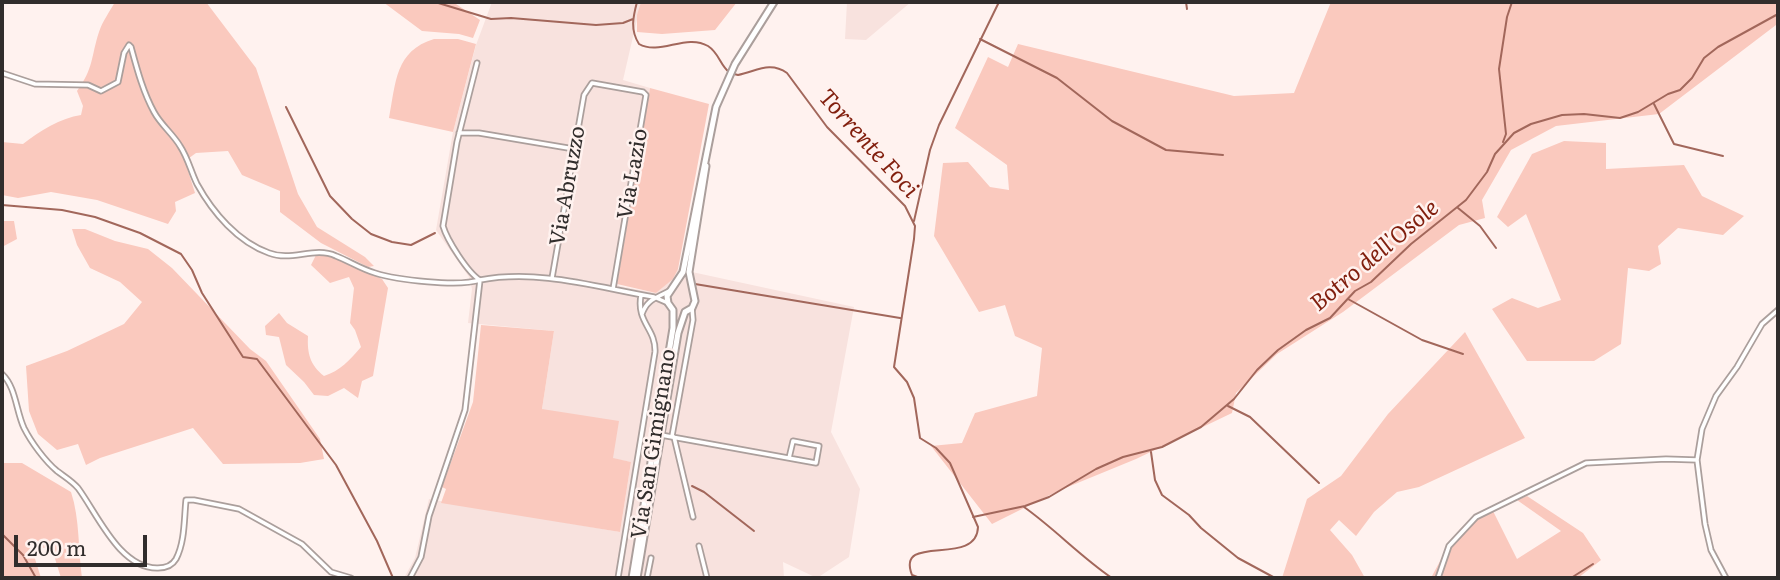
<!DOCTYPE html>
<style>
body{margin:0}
#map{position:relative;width:1780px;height:580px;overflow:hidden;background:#fff2ef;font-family:Literata,serif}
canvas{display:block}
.frame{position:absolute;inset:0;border:4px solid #312d2c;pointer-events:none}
.scale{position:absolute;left:14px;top:535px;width:133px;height:32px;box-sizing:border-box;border:4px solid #312d2c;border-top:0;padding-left:9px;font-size:21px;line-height:24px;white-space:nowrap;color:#312d2c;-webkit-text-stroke:5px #fff2ef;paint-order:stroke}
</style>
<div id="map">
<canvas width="1780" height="580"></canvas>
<div class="frame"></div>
<div class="scale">200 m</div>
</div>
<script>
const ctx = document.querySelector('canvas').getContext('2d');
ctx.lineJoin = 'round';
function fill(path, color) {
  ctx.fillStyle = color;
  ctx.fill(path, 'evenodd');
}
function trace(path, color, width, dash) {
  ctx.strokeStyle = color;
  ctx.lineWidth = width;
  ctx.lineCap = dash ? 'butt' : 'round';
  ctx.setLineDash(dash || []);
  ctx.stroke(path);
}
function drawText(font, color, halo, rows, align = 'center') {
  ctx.font = font + ' Literata,serif';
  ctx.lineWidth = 5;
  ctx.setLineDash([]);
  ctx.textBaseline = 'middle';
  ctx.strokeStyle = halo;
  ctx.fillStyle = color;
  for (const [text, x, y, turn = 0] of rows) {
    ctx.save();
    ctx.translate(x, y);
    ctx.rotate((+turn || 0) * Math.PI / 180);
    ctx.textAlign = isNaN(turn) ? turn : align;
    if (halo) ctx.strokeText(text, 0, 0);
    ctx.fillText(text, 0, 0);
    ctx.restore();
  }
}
const built = new Path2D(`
 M492 2H641L623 80 650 88 617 284 619 286 656 293 673 278 678 269 854 307 831 432 860 489 849 557 817 578 783 562 784 578H404L415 558 429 499 620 532 631 462 613 459 542 409 554 331 468 323 472 289 469 277 436 230 453 132 476 45Z
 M847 2H911L866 40 845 39Z`);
const green = new Path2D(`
 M115 2H206L256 68 298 194 317 227 365 257 374 266 368 267 321 243 280 212V191L242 175 228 151 196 153 185 161 195 193 175 202 176 211 168 224 97 200 51 192 18 198 2 195V142L23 144C39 131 61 118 81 115L83 106 77 91C94 68 91 56 99 32 102 22 110 11 115 2Z
 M383 2H453L480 20 473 38 459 34 422 31Z
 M641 2H737L715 30 662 34 637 32V15Z
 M1331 2H1776V25L1659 114 1556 126 1511 150 1482 200 1485 218 1459 225 1343 312 1277 354 1236 393 1232 413 1136 459 1058 491 992 524 931 446 962 443 975 413 1037 396 1042 348 1015 336 1005 305 979 312 934 236 943 163 968 162 990 187 1009 190 1007 165 955 128 988 57 1008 67 1018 44 1234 96 1294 93Z
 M434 39H458L476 44 453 132 389 118C396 82 395 51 434 39Z
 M650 88 709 104 678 269 673 279 656 293 617 284Z
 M1564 141 1606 143V169L1684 165 1702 196 1744 216 1723 235 1678 228 1658 246 1661 264 1649 271 1628 268 1621 344 1594 361H1527L1492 309 1512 298 1538 308 1561 300 1526 214 1508 227 1497 217 1532 154Z
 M2 221H14L17 239 2 247Z
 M72 229H85L115 241 148 249 172 268 250 349 266 361 320 439 324 459 300 463 223 464 193 428 100 458 86 465 78 444 57 450 38 434 29 411 26 366 67 351 124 324 142 302 120 282 90 268 77 245Z
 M327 254 382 279 388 288 373 376 362 381 358 398 344 388 328 396 314 395 304 382 286 365 279 337 266 335 265 326 279 313 287 323 308 336C307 353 310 365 324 376 340 371 350 360 361 347L355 330 350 323 354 288 349 277 330 283 311 265 316 255Z
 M481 325 554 331 542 409 619 421 613 458 631 462 620 532 441 503 446 489 442 487 473 402Z
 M1465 332 1525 438 1419 487 1397 492 1374 512 1356 536 1339 520 1330 530 1352 555 1365 578H1282L1307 499 1341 476 1388 414Z
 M2 463H22L71 492C80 519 78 550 82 578H61L52 549 31 546 41 578H2Z
 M1527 496 1583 533 1601 560 1578 578H1431C1452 541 1450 530 1491 507L1517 559 1561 531 1517 500Z`);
const stream = new Path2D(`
 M435 2 491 19 511 18 596 25 623 23 633 19
 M637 2C633 17 630 30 639 44 660 56 686 33 708 46 719 53 720 65 729 72
 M1186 2 1187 9
 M980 39 1057 78 1112 121 1166 150 1223 155
 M734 74 738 75C757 71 770 61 787 73L827 127 905 206 915 226 914 239 894 367 907 382 914 398 920 438 936 448 950 463 978 527C977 568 895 532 912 575L920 578
 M1654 104 1674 144 1723 156
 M286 107 330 196 352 219 371 234 392 242 411 245 435 233
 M1503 142 1506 134 1499 69 1507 17 1512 2
 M2 205 62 210 95 217 140 233 181 254 192 270 202 293 243 357 257 359 336 465 377 541 393 578
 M1458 208 1480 226 1496 248
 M914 221 930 150 939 125 999 2
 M695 284 900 318
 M1348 299 1422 340 1463 354
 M1228 406 1250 417 1319 483
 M1151 452 1155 480 1162 495 1189 515 1201 528 1238 558 1275 578
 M692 486 704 492 754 531
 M1024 507C1055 529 1081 557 1112 578
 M973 517 1025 506 1049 497 1096 469 1123 457 1162 447 1201 427 1234 399 1257 370 1278 350 1306 330 1330 318 1355 291 1371 282 1411 244 1466 200 1487 172 1495 154 1514 133 1531 124 1562 115 1584 114 1620 118 1638 112 1668 94 1680 90 1692 78 1704 58 1718 47 1778 14
 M2 534 23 555 36 578
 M1571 578 1593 564`);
const street = new Path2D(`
 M477 63 457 142 443 226C447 240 468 273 480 280 539 269 596 287 654 297L668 303
 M2 73 35 84 88 85 101 91 118 82 124 53 129 45 131 47C137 69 143 92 154 112 161 125 173 134 180 146 188 158 191 172 197 184 213 213 238 242 269 253 292 262 314 246 336 256 349 261 361 269 375 273 397 280 458 287 480 280L465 410 429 516 421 557 410 578
 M459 133H479L574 149
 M552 278 584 95 592 83 643 92 646 95 613 289
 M642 314C647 299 657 298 669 291
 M2 374C16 387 16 411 24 428 31 442 45 461 57 471 65 477 72 481 78 488 98 515 120 569 158 568 166 568 172 566 176 559 185 542 184 519 186 500H194L239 509 302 544 331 572 351 578
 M661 435 816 463 819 446 793 441 789 458
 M672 436 693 320 692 308
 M674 437 693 517
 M699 546 707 578
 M618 578 655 352C656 328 636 323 641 295
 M647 578 651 558
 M1438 578 1449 546 1476 517 1586 463 1666 459 1697 460
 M1726 578 1711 550 1705 524 1697 460 1702 429 1716 396 1737 367 1762 324 1778 310`);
const secondary = new Path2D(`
 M632 578 673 328V310L668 303 667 296 683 272 716 107 735 64 774 2
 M637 578 678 333 685 312 692 308 695 301 689 272 706 166`);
const streetNames = [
 ["Via Lazio",633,174,-80],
 ["Via Abruzzo",568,186,-80],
 ["Via San Gimignano",654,444,-81]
];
const waterNames = [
 ["Torrente Foci",868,144,48],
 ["Botro dell'Osole",1375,256,-40]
];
fill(built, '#f8e2de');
fill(green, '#fac9be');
trace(stream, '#a2675b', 2);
trace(street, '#ab9f9c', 7);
trace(secondary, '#ab9f9c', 9);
trace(street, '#fff', 3.5);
trace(secondary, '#fff', 5);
drawText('21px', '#312d2c', '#fff2ef', streetNames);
drawText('italic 23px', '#811e0d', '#fff2ef', waterNames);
</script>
